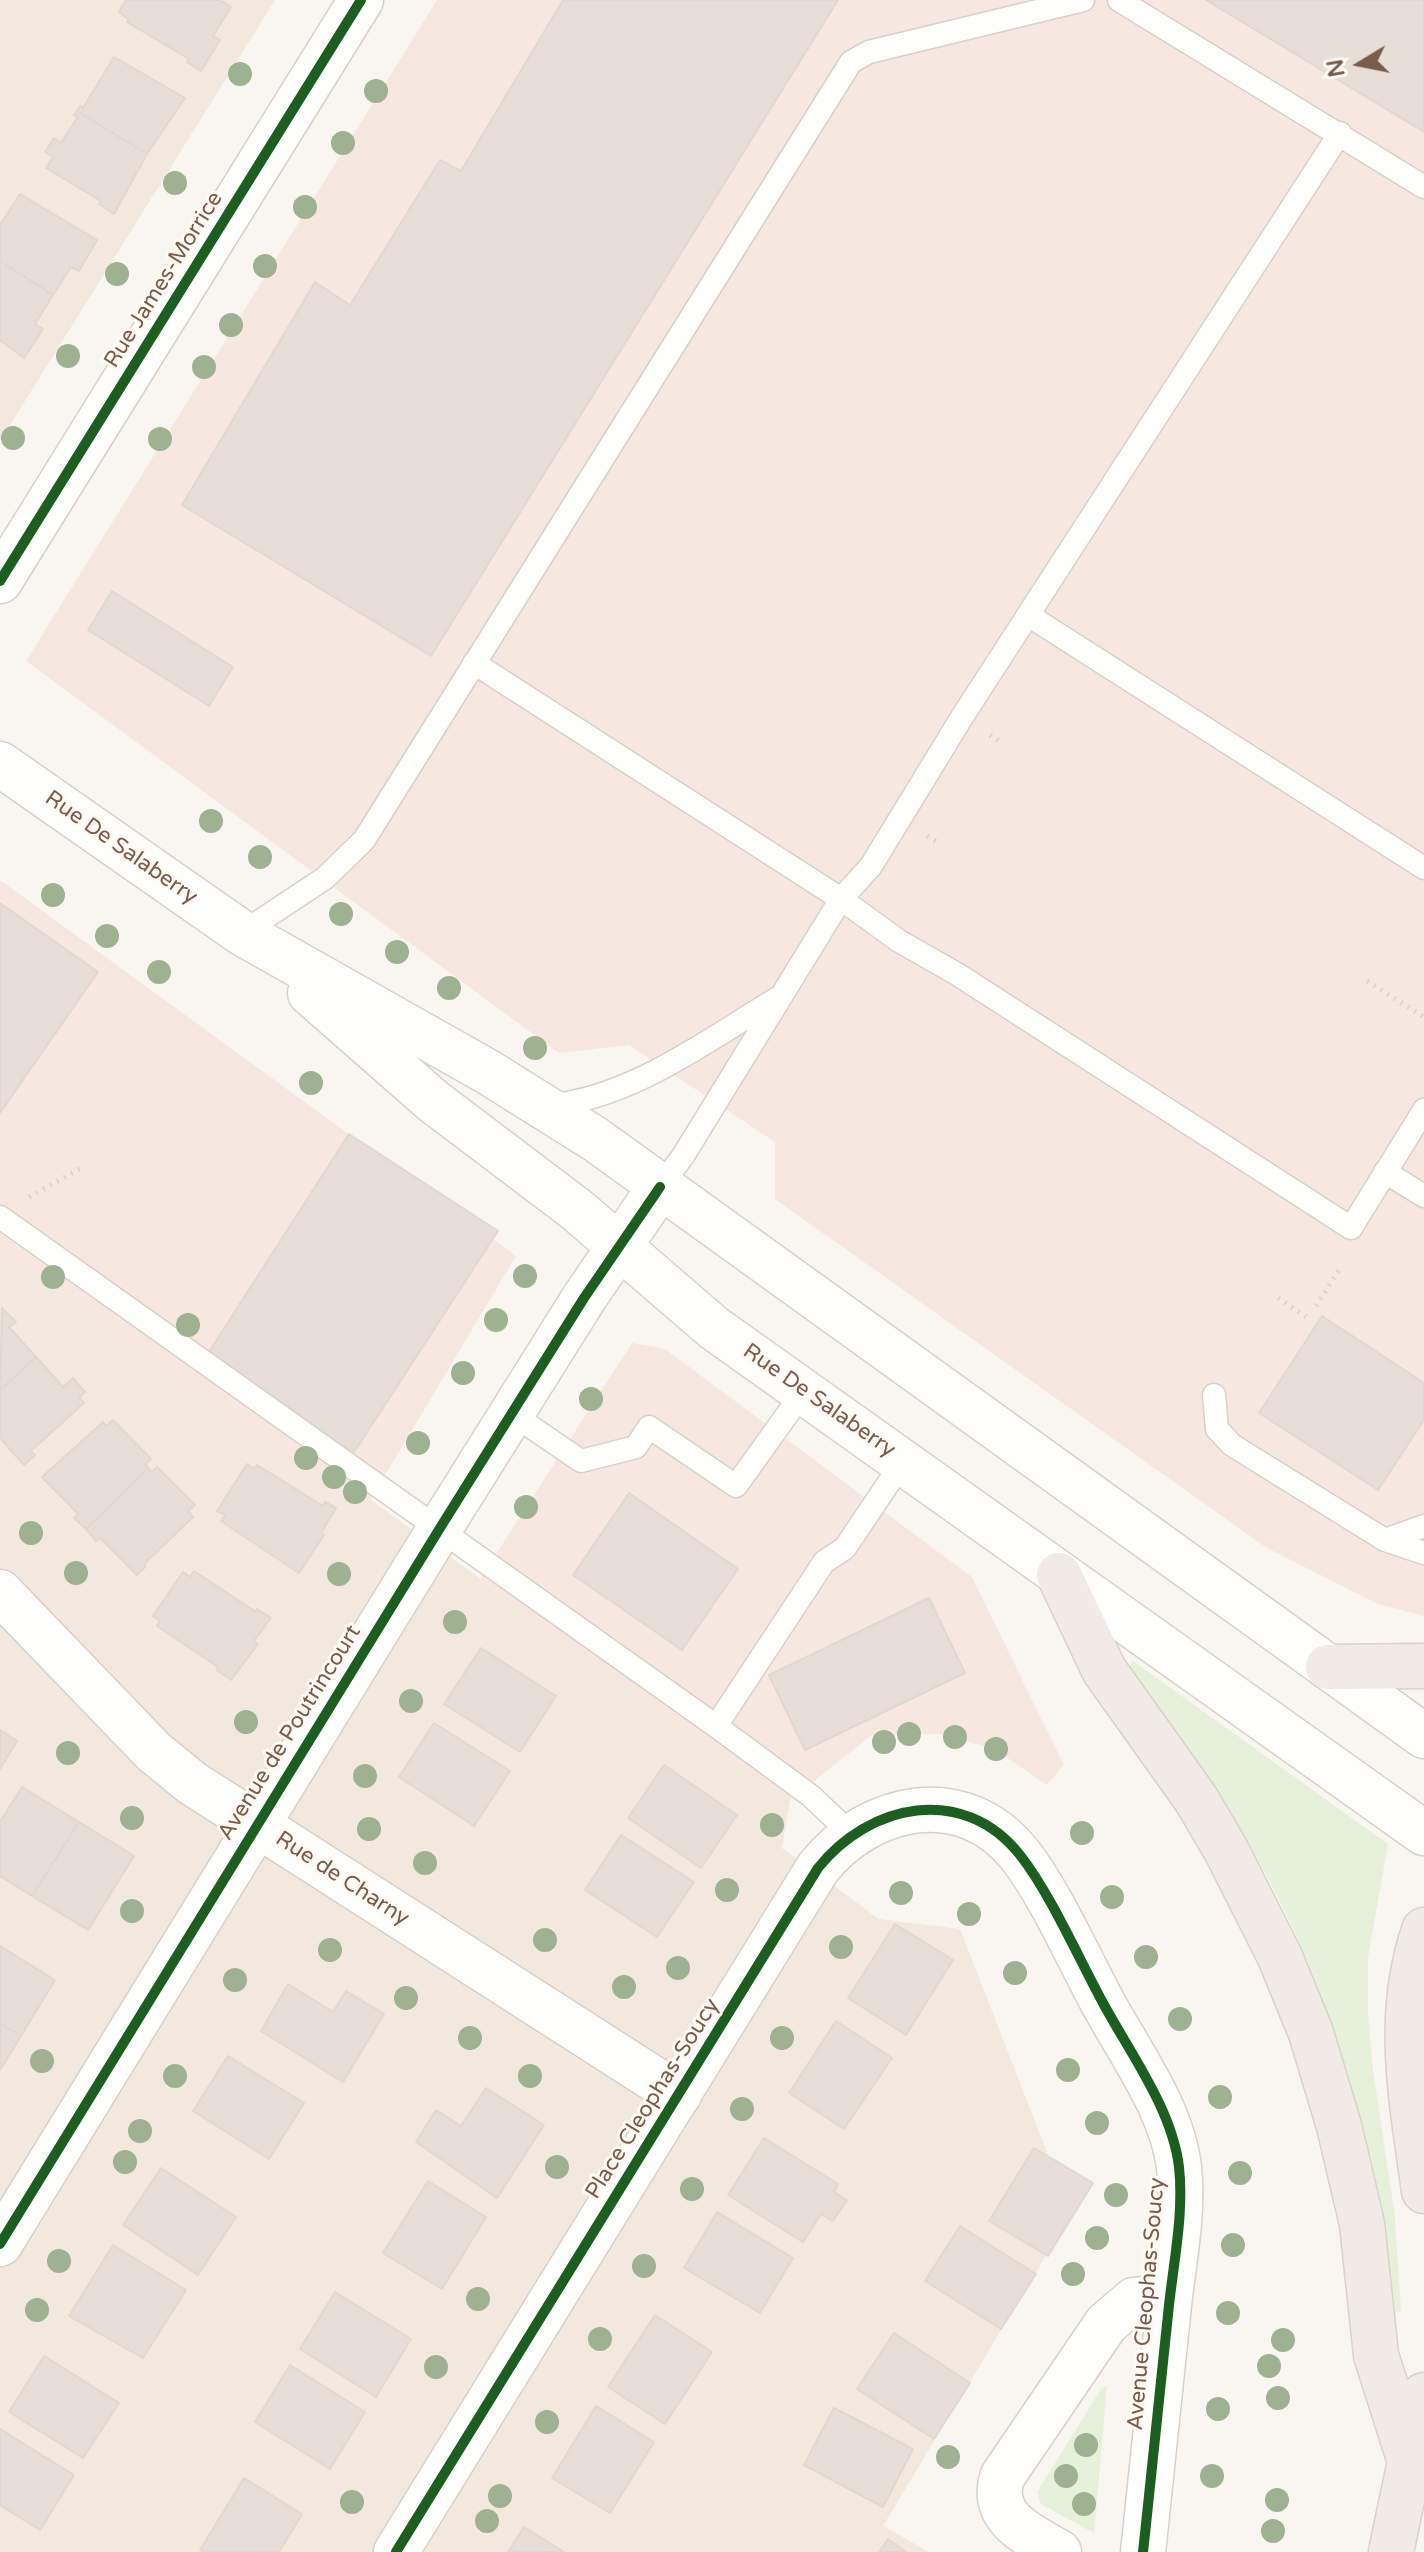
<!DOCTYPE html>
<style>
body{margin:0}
#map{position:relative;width:1424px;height:2552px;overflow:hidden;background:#f9f5f0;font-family:"Varela Round",sans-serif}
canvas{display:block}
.north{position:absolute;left:1320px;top:24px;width:80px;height:80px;-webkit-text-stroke:6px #fffaf3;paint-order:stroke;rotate:260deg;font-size:22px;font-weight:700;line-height:32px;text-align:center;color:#7a5c4d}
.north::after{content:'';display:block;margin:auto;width:28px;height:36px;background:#7a5c4d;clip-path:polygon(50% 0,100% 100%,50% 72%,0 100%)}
</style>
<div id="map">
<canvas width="1424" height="2552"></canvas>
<div class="north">N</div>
</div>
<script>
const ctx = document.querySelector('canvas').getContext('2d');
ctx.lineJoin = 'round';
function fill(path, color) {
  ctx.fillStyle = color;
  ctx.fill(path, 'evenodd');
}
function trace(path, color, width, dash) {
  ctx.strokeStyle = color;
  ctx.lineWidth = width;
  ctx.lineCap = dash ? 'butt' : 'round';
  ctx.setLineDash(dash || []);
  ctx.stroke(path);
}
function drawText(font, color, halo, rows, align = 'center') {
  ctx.font = font + ' "Varela Round",sans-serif';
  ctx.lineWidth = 6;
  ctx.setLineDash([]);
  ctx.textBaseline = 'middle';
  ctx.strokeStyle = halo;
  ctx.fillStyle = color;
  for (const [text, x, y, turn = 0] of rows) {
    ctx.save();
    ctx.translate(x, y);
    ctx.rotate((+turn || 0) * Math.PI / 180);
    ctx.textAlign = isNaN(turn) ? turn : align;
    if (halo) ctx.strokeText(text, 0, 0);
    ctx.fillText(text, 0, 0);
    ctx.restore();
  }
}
const residential = new Path2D(`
 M0 0H275L0 441Z
 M0 1235 790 1800 782 1848 879 1919 960 1929 1071 2214 883 2526 929 2552H0Z`);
const commercial = new Path2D(`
 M437 0H1424V1616L1378 1604 1267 1548 775 1199V1142L629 1045 559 1053 26 661Z
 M0 880 516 1256 362 1514 0 1249Z
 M632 1343 665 1349 972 1577 1064 1765 1047 1785 994 1749 941 1734 872 1735 790 1800 478 1582Z`);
const green = new Path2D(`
 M1133 1661 1388 1844 1368 1957V2012L1373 2070 1395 2217 1401 2312 1393 2311C1379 2156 1332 1983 1251 1849 1213 1786 1169 1727 1130 1666Z
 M1107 2386 1094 2533 1041 2504 1037 2492 1101 2389Z`);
const building = new Path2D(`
 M126 0H220L231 7 213 36 220 40 201 71 187 62 189 59 127 22 128 19 119 12Z
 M563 0H838L431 656 182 505 315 282 350 305 440 160 461 171Z
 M1206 0H1424V132Z
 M114 57 185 98 147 154 77 111 80 106 83 108Z
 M77 111 147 154 114 214 99 204 101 201 46 168 53 157 45 152 54 138 61 143 78 117 74 115Z
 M20 194 97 240 79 271 71 267 53 295 0 261V225Z
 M0 261 53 295 35 324 43 329 24 358 0 340Z
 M112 591 233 667 209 706 88 630Z
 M0 903 98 972 0 1113Z
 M349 1134 498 1231 353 1454 205 1358Z
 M2 1308 16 1322 9 1327 36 1357 0 1390Z
 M1322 1316 1424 1383V1420L1378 1490 1259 1413Z
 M36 1357 63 1387 73 1378 85 1392 79 1398 84 1403 31 1451 35 1455 24 1465 0 1438V1390Z
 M113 1420 151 1459 145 1465 148 1468 86 1529 74 1518 78 1514 42 1477 103 1422 106 1426Z
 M247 1464 255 1469 257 1465 323 1506 325 1502 336 1508 321 1533 324 1535 299 1573 221 1521 225 1515 217 1511Z
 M157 1467 195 1505 188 1511 193 1517 144 1564 146 1566 137 1575 100 1538 96 1541 86 1529 148 1468 152 1472Z
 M629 1493 738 1569 682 1650 573 1575Z
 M194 1571 256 1612 257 1609 271 1618 254 1641 258 1644 231 1680 217 1670 218 1667 157 1626 160 1621 153 1616 183 1572 190 1577Z
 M929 1598 965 1673 805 1750 769 1675Z
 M481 1648 556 1696 520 1752 444 1704Z
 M434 1723 510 1771 474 1826 399 1777Z
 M0 1730 17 1741 0 1769Z
 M664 1765 737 1815 701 1868 628 1818Z
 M22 1787 79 1822 32 1896 0 1876V1822Z
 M79 1822 134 1856 88 1930 32 1896Z
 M621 1835 694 1882 657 1937 585 1890Z
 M895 1924 953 1960 906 2035 848 1998Z
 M0 1946 55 1980 21 2036 0 2023Z
 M288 1984 333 2012 346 1991 384 2014 343 2082 261 2031Z
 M836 2021 892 2058 844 2129 789 2093Z
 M0 2023 21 2036 0 2070Z
 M228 2056 304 2103 269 2159 193 2111Z
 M486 2088 544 2125 497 2198 416 2142 436 2110 461 2126Z
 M764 2138 838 2184 834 2192 847 2200 833 2221 821 2214 803 2242 728 2195Z
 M1034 2148 1093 2183 1048 2256 989 2221Z
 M161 2168 236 2217 198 2275 123 2225Z
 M428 2181 486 2217 442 2289 383 2253Z
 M717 2212 793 2258 760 2313 684 2268Z
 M960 2226 1036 2274 1001 2329 925 2281Z
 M113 2245 186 2290 143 2358 69 2316Z
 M335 2292 411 2339 376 2397 300 2349Z
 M655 2315 712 2352 665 2424 608 2387Z
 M894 2333 970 2383 934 2439 857 2389Z
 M44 2356 119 2403 83 2458 9 2412Z
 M290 2365 365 2412 330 2469 255 2422Z
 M596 2406 654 2442 610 2513 552 2478Z
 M834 2408 913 2449 883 2507 804 2465Z
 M0 2429 74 2475 40 2530 0 2505Z
 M244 2478 302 2514 279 2552H204L200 2550Z
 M524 2527 564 2552H508Z
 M888 2539 906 2552H879Z`);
const path = new Path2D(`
 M990 735 1001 742
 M927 836 939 843
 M1367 981 1424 1017
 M29 1197 85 1166
 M1278 1298 1308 1318
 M1316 1306 1341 1267`);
const lane = new Path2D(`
 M1119 0 1424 187
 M1028 615 1424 868
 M474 663 841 899 899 941 957 974 1351 1228 1424 1110
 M242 933 325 878 364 840 851 62 869 52 1083 0
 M547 1106C632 1098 706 1041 778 998
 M1385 1172 1424 1196
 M660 1187 683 1156 841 899 871 866 962 717 1340 133
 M0 1217 716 1726 811 1796 851 1834
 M1214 1395 1217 1429 1232 1445 1385 1540 1424 1553
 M512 1414 581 1461 636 1447 649 1427 736 1486 804 1391
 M1385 1540 1424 1526
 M716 1726 824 1562 845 1548 904 1460`);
const street = new Path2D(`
 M0 581 361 0
 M0 1592 154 1752 192 1783 679 2095
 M0 2244 440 1528 584 1298 660 1187
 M396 2552 818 1868C869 1804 963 1783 1020 1855 1050 1893 1079 1959 1103 2003 1130 2053 1172 2109 1179 2167 1184 2212 1174 2260 1169 2305 1160 2388 1152 2470 1143 2552
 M1059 2552C1028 2534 990 2519 1002 2477L1106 2324 1134 2300 1170 2297`);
const secondary = new Path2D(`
 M0 764 242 933 488 1072 595 1139 1424 1736
 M310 993 433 1101 577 1210 714 1328 1424 1833`);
const highway = new Path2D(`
 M1059 1575 1104 1670 1196 1799 1226 1850 1280 1957 1311 2033 1339 2126 1362 2224 1376 2355 1410 2462
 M1328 1667 1424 1666
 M1424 1930C1394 2018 1412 2102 1424 2191
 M1391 2552 1424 2395`);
const cycleway = new Path2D(`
 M0 581 361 0
 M0 2244 440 1528 584 1298 660 1187
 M396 2552 818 1868C869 1804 963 1783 1020 1855 1050 1893 1079 1959 1103 2003 1130 2053 1172 2109 1179 2167 1184 2212 1174 2260 1169 2305 1160 2388 1152 2470 1143 2552`);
const trees = [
 [240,74],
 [376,91],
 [343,143],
 [175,183],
 [305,207],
 [265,266],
 [117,274],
 [231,325],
 [68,356],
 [204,367],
 [13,438],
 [160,439],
 [211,821],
 [260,857],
 [53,895],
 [341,914],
 [107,936],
 [397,952],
 [159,972],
 [449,988],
 [535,1048],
 [311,1083],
 [525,1276],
 [53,1277],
 [496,1320],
 [188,1325],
 [463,1373],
 [591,1399],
 [418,1443],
 [306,1458],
 [334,1477],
 [355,1492],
 [526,1507],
 [31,1533],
 [76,1573],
 [339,1574],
 [455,1622],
 [411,1701],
 [246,1722],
 [909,1734],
 [955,1737],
 [884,1742],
 [996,1749],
 [68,1753],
 [365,1776],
 [132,1818],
 [772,1825],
 [369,1829],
 [1082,1833],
 [425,1863],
 [727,1890],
 [901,1893],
 [1112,1897],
 [132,1911],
 [969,1914],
 [545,1940],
 [841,1947],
 [330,1950],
 [1146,1957],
 [678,1968],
 [1015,1973],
 [235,1980],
 [624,1987],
 [406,1998],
 [1180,2019],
 [470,2038],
 [782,2038],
 [42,2061],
 [1068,2070],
 [175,2076],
 [530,2076],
 [1220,2097],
 [742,2109],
 [1097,2123],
 [140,2131],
 [125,2162],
 [557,2167],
 [1240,2173],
 [692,2189],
 [1116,2195],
 [1097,2238],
 [1233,2245],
 [59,2261],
 [644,2266],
 [1073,2274],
 [478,2299],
 [37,2310],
 [1228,2313],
 [600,2339],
 [1283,2340],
 [1269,2366],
 [436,2367],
 [1278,2398],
 [1218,2409],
 [547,2422],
 [1086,2445],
 [948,2457],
 [1066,2476],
 [1212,2476],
 [500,2496],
 [1277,2500],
 [352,2502],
 [1084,2504],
 [487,2521],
 [1273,2531]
];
const streetNames = [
 ["Rue James-Morrice",164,280,-58],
 ["Rue De Salaberry",121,848,35],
 ["Rue De Salaberry",819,1401,35],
 ["Avenue de Poutrincourt",290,1733,-58],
 ["Rue de Charny",342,1879,33],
 ["Place Cleophas-Soucy",653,2099,-58],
 ["Avenue Cleophas-Soucy",1147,2304,-85]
];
fill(residential, '#f2e8de');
fill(commercial, '#f6e8e1');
fill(green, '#e7f0db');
fill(building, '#e6ded7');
trace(building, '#e2d8d2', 2);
trace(lane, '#d7d1cb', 25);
trace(street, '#d7d1cb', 47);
trace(secondary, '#d9d2cb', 47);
trace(highway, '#dad1cc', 47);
trace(path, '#dcd5d0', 5, [2, 6]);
trace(lane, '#fefefd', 22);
trace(street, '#fefefd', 44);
trace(secondary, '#fefefd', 44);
trace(highway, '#f2eae7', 44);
trace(cycleway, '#1b5e20', 10);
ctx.fillStyle = '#9eb190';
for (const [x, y] of trees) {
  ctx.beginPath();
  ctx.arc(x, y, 12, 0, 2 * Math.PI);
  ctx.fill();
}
drawText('22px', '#7a5c4d', '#fffaf3', streetNames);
</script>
